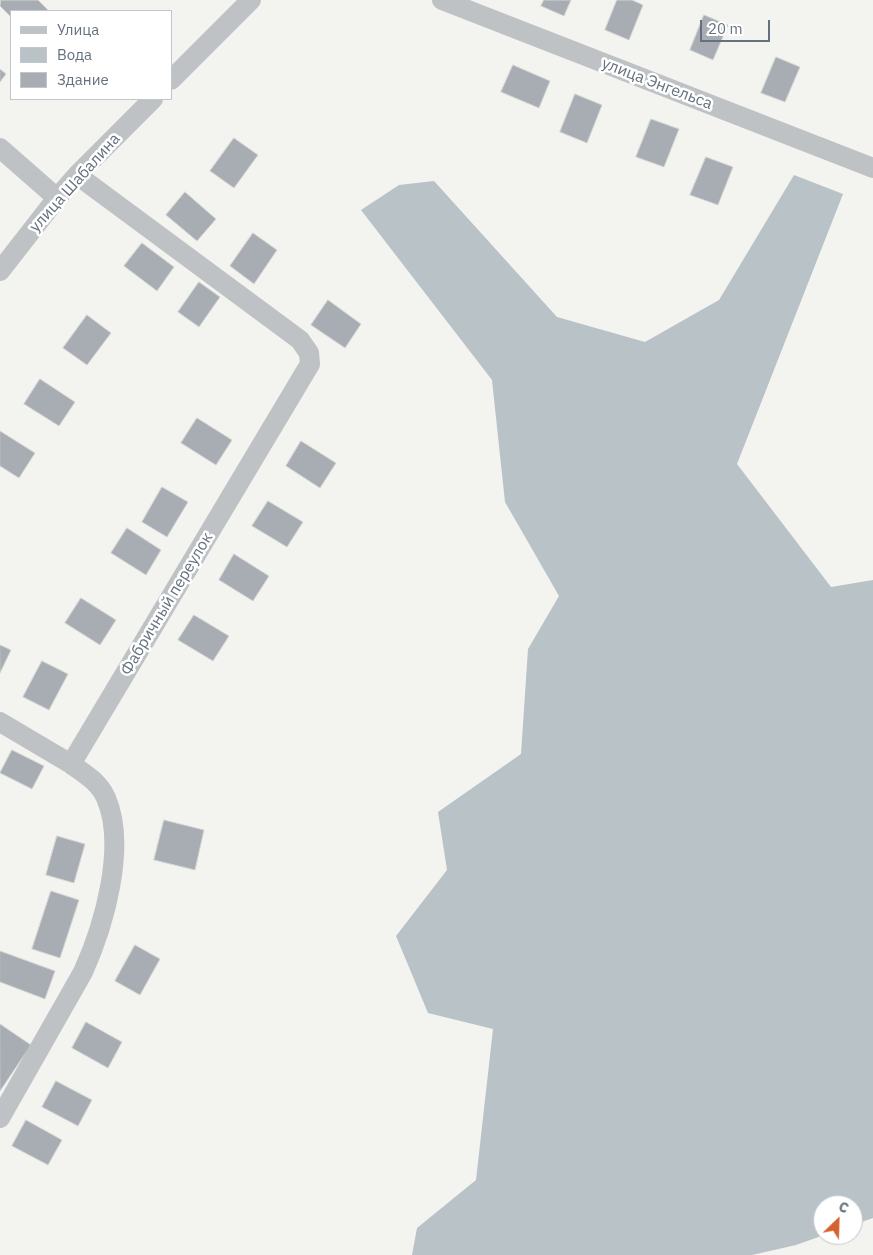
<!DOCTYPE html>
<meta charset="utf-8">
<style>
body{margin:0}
#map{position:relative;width:873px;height:1255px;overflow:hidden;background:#f3f3f0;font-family:"IBM Plex Sans",sans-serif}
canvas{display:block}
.legend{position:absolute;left:10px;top:10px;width:162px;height:90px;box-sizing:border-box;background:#fff;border:1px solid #c1c6cb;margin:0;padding:6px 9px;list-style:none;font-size:15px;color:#65717e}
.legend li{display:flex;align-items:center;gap:10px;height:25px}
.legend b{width:25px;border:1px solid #c1c6cb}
.north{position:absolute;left:813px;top:1195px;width:50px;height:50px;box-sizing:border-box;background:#fff;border:1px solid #c1c6cb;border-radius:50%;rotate:24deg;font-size:14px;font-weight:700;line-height:20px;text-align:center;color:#65717e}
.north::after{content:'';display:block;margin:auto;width:18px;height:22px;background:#d4612f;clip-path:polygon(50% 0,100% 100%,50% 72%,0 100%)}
.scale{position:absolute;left:700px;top:20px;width:70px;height:22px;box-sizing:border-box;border:2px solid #65717e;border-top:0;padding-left:6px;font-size:15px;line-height:18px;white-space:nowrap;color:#65717e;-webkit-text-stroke:4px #fff;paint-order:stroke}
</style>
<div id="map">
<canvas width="873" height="1255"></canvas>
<ul class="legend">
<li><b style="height:6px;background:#bfc2c5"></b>Улица</li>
<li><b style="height:14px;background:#b9c2c7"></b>Вода</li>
<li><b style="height:14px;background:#a7adb2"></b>Здание</li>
</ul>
<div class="north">С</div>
<div class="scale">20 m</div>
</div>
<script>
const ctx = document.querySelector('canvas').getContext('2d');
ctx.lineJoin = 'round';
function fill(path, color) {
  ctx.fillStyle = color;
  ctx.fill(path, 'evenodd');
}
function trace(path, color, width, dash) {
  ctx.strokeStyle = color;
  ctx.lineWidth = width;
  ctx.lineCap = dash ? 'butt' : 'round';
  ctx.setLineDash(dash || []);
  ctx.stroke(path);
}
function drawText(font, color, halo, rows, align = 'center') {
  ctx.font = font + ' "IBM Plex Sans",sans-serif';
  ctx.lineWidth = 5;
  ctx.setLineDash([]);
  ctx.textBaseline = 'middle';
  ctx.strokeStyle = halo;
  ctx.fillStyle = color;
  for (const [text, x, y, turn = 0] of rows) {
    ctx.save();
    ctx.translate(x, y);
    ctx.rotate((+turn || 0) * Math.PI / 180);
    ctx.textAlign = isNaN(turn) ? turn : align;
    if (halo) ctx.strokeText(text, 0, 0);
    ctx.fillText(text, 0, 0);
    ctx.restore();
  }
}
const water = new Path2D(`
 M794 175 843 194 737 464 831 587 873 580V1218L853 1225V1205H823L824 1235 796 1245 752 1255H412L417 1228 476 1180 493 1029 428 1013 396 936 447 870 438 812 521 754 528 649 559 596 505 502 492 380 361 210 399 185 434 181 557 317 645 342 719 300Z`);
const building = new Path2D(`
 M1 0H38L49 11H11V17L0 6Z
 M544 0H571L564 16 541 6Z
 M617 0H632L643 5 629 40 605 30Z
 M704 15 728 25 713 60 690 50Z
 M776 57 800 67 785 102 761 93Z
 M513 65 550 81 539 108 501 92Z
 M0 69 6 74 0 82Z
 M575 94 602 105 587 143 560 132Z
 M651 119 679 129 664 167 636 157Z
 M234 138 258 155 234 188 210 171Z
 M706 157 733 167 718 205 690 195Z
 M185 192 216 219 197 241 166 215Z
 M253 233 277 250 254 284 230 266Z
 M142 243 174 267 157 291 124 266Z
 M199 282 220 297 199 327 178 312Z
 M328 300 361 324 345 348 311 325Z
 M87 315 111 333 87 365 63 348Z
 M40 379 75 402 59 426 24 404Z
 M197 418 232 440 216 465 181 443Z
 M0 431 35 453 19 478 0 466Z
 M301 441 336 463 320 488 286 466Z
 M162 487 188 502 167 537 142 522Z
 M268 501 303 522 287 547 252 526Z
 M127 528 161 550 146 575 111 553Z
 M234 554 269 576 253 601 219 580Z
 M81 598 116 620 100 645 65 623Z
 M194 615 229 636 213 661 178 640Z
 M0 645 11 650 0 673Z
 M42 661 68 674 49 710 23 697Z
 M12 750 44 766 32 789 0 773Z
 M164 820 204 830 195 870 154 860Z
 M57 836 85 844 74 883 46 875Z
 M51 891 79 900 60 958 32 949Z
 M135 945 160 959 140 995 115 981Z
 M0 951 55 971 45 999 0 982Z
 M86 1022 122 1042 108 1068 72 1048Z
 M0 1024 31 1045 0 1091Z
 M56 1081 92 1100 78 1126 42 1107Z
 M26 1120 62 1140 48 1165 12 1146Z`);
const minor = new Path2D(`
 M442 0 873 168
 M171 80 251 0
 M0 148 57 198
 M0 271 57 198 77 175 153 99
 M0 722 71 764
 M0 1118 83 972C104 926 127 846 106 798 99 782 85 774 71 764L310 364 309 353 300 340 77 175`);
const streetNames = [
 ["улица Энгельса",657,84,21],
 ["улица Шабалина",75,183,-48],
 ["Фабричный переулок",167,604,-59]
];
fill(water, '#b9c2c7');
fill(building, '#a7adb2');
trace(building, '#d4d5d3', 1);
trace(minor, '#bfc2c5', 20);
drawText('16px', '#65717e', '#fff', streetNames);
</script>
